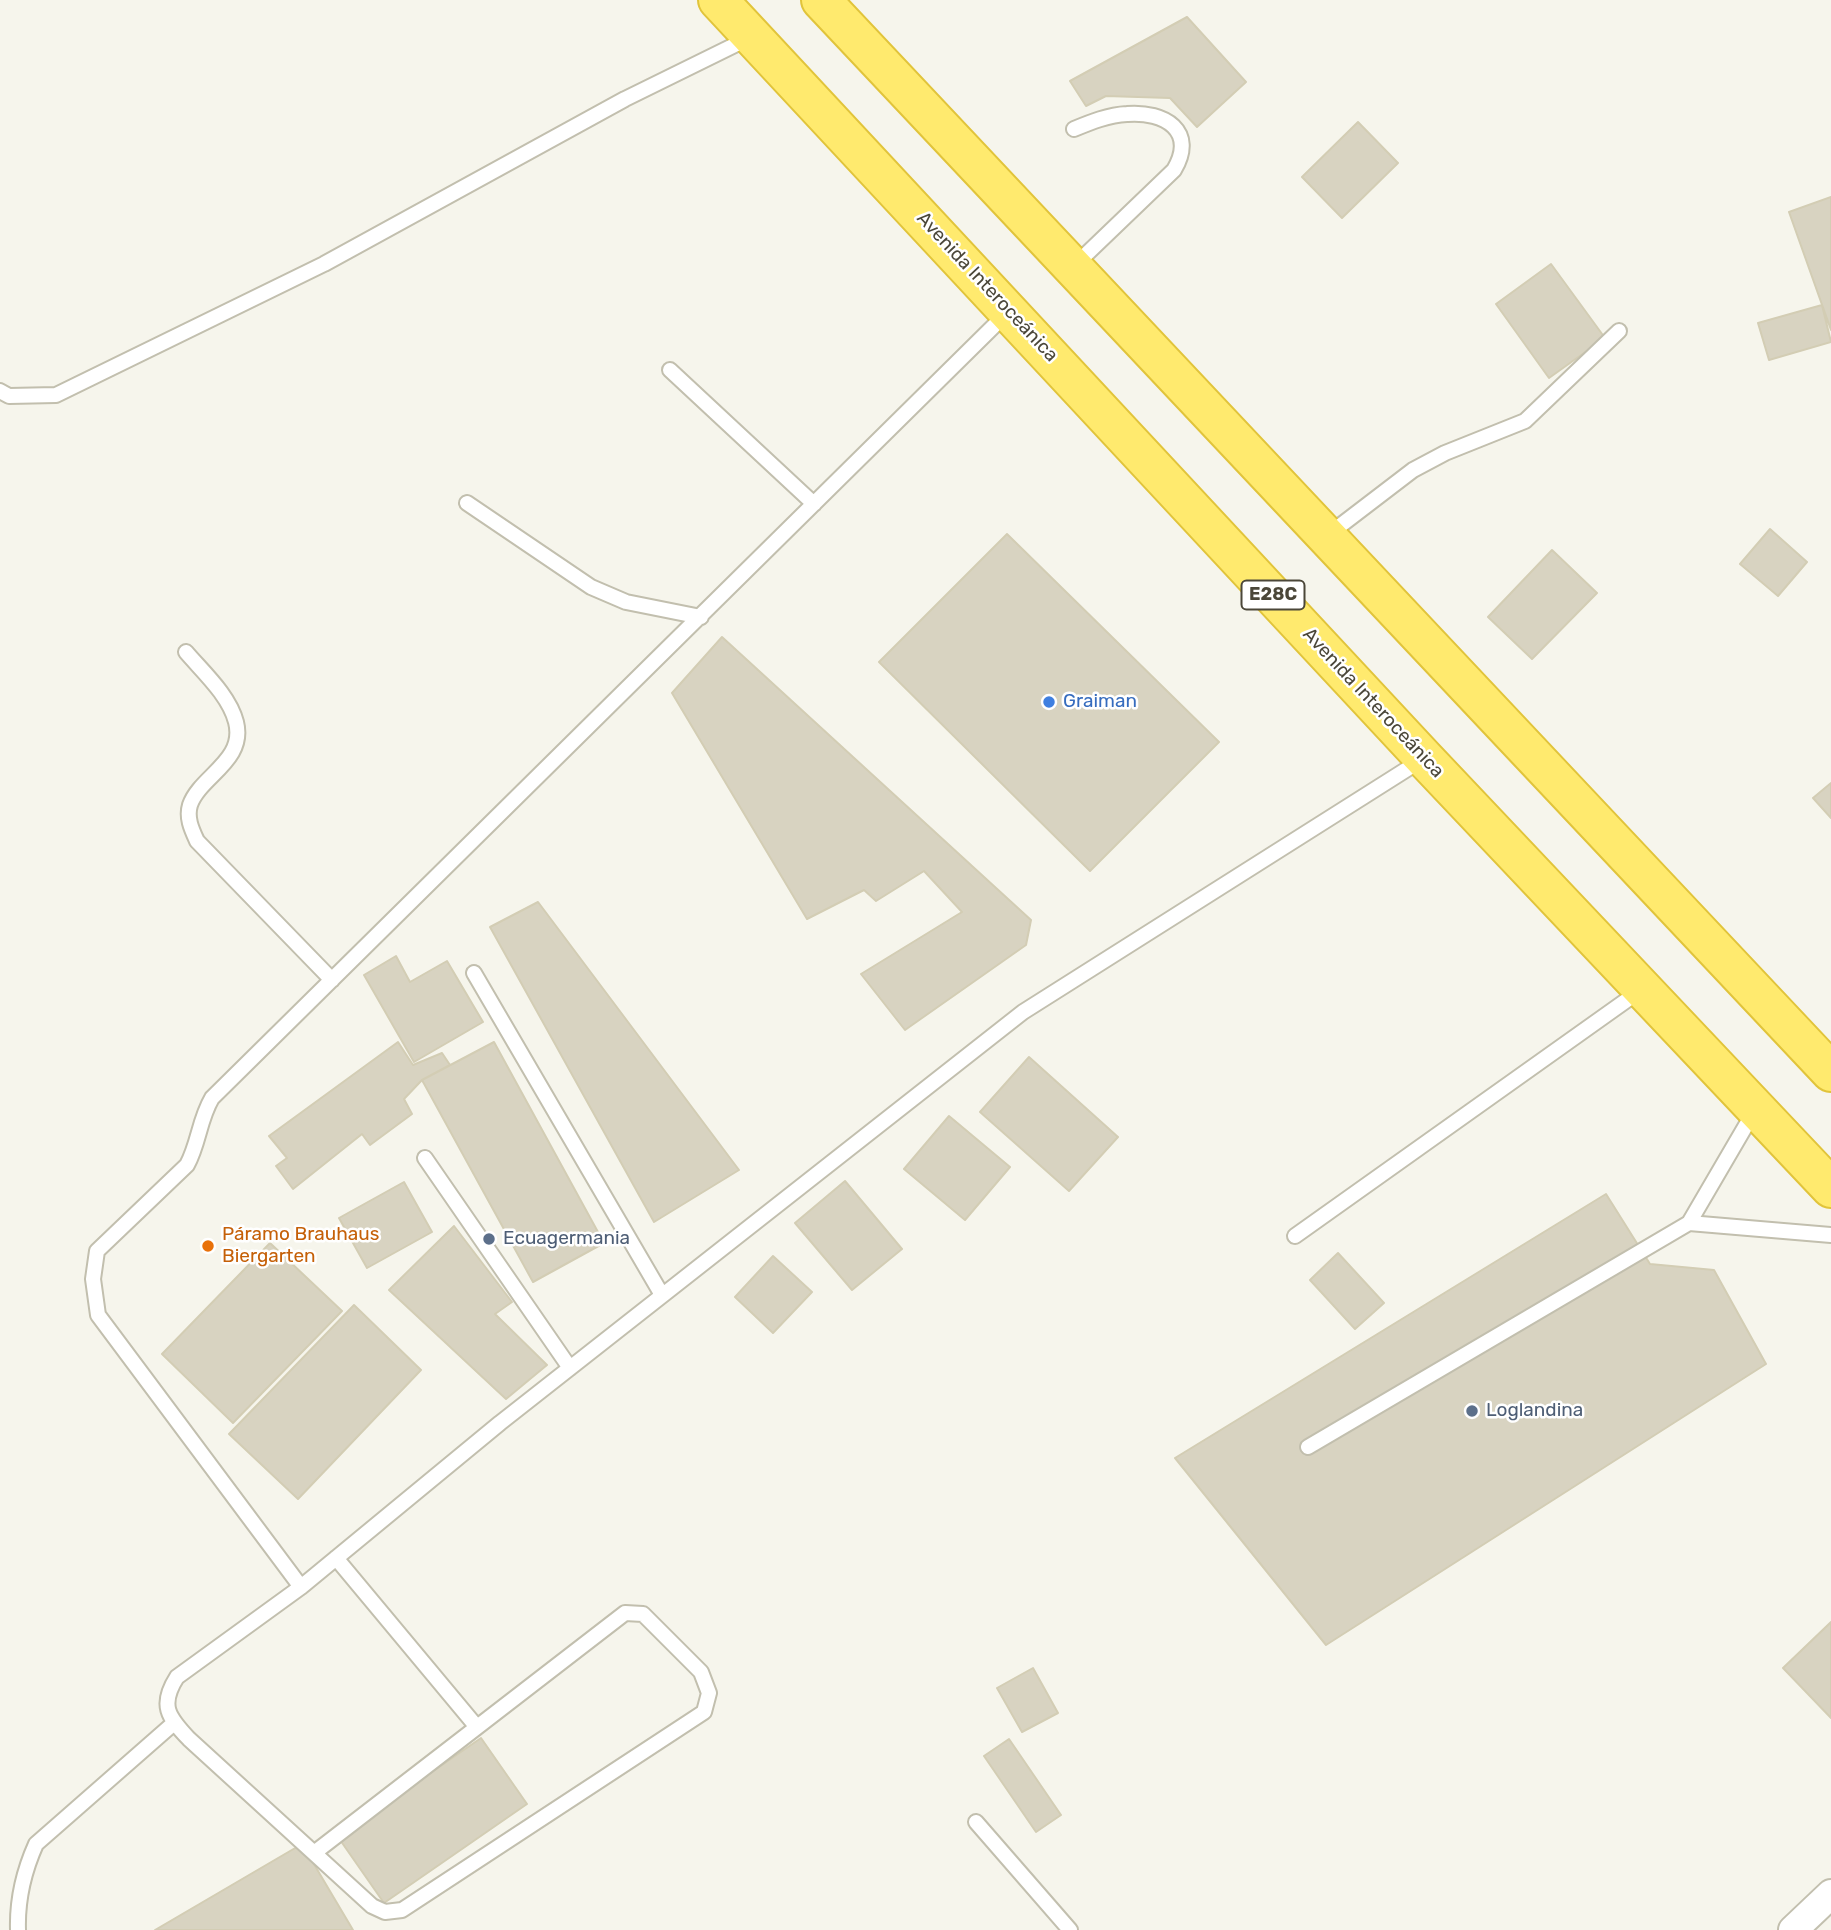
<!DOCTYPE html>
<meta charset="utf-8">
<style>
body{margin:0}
canvas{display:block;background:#f6f5ec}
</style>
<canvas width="1831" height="1930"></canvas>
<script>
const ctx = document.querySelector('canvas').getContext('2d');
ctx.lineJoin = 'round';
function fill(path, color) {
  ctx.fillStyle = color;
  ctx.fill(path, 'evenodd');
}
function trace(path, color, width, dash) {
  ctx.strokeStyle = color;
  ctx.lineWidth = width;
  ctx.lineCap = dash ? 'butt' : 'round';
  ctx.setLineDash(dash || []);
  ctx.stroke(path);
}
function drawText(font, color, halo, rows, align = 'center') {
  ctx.font = font + ' Rubik,sans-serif';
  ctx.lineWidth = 5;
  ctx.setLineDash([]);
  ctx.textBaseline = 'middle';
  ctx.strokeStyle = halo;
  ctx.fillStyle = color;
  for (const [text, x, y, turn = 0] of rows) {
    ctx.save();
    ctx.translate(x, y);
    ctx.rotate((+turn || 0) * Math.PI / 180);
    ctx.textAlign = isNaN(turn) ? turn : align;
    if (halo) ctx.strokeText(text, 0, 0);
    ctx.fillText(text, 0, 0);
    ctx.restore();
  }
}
const building = new Path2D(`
 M1187 17 1246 82 1197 127 1170 98 1106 96 1086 106 1070 81Z
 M1358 122 1398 163 1342 218 1302 177Z
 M1831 197V330L1789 212Z
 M1551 264 1605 338 1549 378 1496 304Z
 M1822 305 1831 342 1769 360 1758 323Z
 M1770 529 1807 562 1778 596 1740 564Z
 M1007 534 1219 742 1090 871 879 662Z
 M1552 550 1597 593 1532 659 1488 617Z
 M722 637 1031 920 1026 945 905 1030 861 974 962 912 924 871 876 901 864 890 807 919 672 693Z
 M1831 783V818L1813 798Z
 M538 902 739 1170 654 1222 490 927Z
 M396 956 410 982 447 961 483 1022 414 1062 364 975Z
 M398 1042 413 1065 442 1053 450 1065 422 1080 404 1099 412 1114 370 1145 362 1134 293 1189 276 1166 287 1158 269 1136Z
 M494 1042 604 1243 533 1282 422 1080Z
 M1029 1057 1118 1137 1069 1191 980 1112Z
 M949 1116 1010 1167 965 1220 904 1169Z
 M845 1181 902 1249 852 1290 795 1223Z
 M404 1182 432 1232 367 1268 339 1218Z
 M1606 1194 1650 1264 1714 1270 1766 1364 1326 1645 1175 1458Z
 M454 1226 512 1302 495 1314 547 1365 506 1399 389 1290Z
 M270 1243 342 1311 233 1423 162 1354Z
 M1338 1253 1384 1303 1355 1329 1310 1280Z
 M773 1256 812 1292 773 1333 735 1297Z
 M354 1305 421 1370 298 1499 229 1434Z
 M1831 1622V1718L1783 1668Z
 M1033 1668 1058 1713 1022 1732 997 1688Z
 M481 1738 527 1804 384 1903 338 1837Z
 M1009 1739 1061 1815 1036 1832 984 1756Z
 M302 1844 353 1930H155Z`);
const lane = new Path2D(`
 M1074 266 1174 170C1197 131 1165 111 1127 114 1108 115 1091 122 1074 129
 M670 370 814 504
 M0 391 9 396 56 395 324 264 625 99 751 37
 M467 503 591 587 626 602 701 617
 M1328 535 1413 470 1445 453 1525 421 1619 331
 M186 652C203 672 229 695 236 722 246 761 200 776 190 805 186 818 192 830 197 841L332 980
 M474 973 662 1295
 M1755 1110 1689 1223 1831 1235
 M425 1158 570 1368
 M1295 1236 1641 990
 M1308 1447 1689 1223
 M336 1558 476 1726
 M301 1587 98 1315 93 1279 97 1251 187 1165C199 1143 199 1120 212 1098L1006 314
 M976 1822 1070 1930
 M314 1853 625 1613 643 1614 701 1672 709 1693 704 1712 402 1910 385 1912 372 1906 189 1739C168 1717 159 1705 177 1677L301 1587 500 1423 1023 1012 1423 759
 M18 1930C17 1899 23 1873 36 1844L174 1723`);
const street = new Path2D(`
 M1793 1930 1831 1894`);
const highway = new Path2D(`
 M718 0 1424 758 1831 1188
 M821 0 1831 1072`);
const markers = [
 [1049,702,7,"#3f7fe0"],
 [489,1239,7,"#5c6f8a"],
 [208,1246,7,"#e8710a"],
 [1472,1411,7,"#5c6f8a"]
];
const shields = [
 [1273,595,63]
];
const shieldNames = [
 ["E28C",1273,595]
];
const streetNames = [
 ["Avenida Interoceánica",987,287,47],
 ["Avenida Interoceánica",1373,703,47]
];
const shopNames = [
 ["Graiman",1063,702]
];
const foodNames = [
 ["Páramo Brauhaus",222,1235],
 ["Biergarten",222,1257]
];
const serviceNames = [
 ["Ecuagermania",503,1239],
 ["Loglandina",1486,1411]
];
fill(building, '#d8d3c1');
trace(building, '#d3cdb4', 2);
trace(lane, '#c2bfae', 18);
trace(street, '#c2bfae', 32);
trace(highway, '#e1c43b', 42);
trace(lane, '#fff', 14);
trace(street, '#fff', 28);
trace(highway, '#ffea6e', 38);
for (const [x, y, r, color] of markers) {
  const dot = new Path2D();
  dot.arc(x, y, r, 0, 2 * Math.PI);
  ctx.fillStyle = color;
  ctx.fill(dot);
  trace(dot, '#fff', 2.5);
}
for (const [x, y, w] of shields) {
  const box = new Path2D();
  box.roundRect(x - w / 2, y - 14.5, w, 29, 5);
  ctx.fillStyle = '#fff';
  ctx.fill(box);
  trace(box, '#4b4739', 2);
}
drawText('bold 18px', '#4b4739', null, shieldNames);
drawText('19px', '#4b4739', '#fff', streetNames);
drawText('19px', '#366cbe', '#fff', shopNames, 'left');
drawText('19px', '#c56008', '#fff', foodNames, 'left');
drawText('19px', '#4e5e75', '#fff', serviceNames, 'left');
</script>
